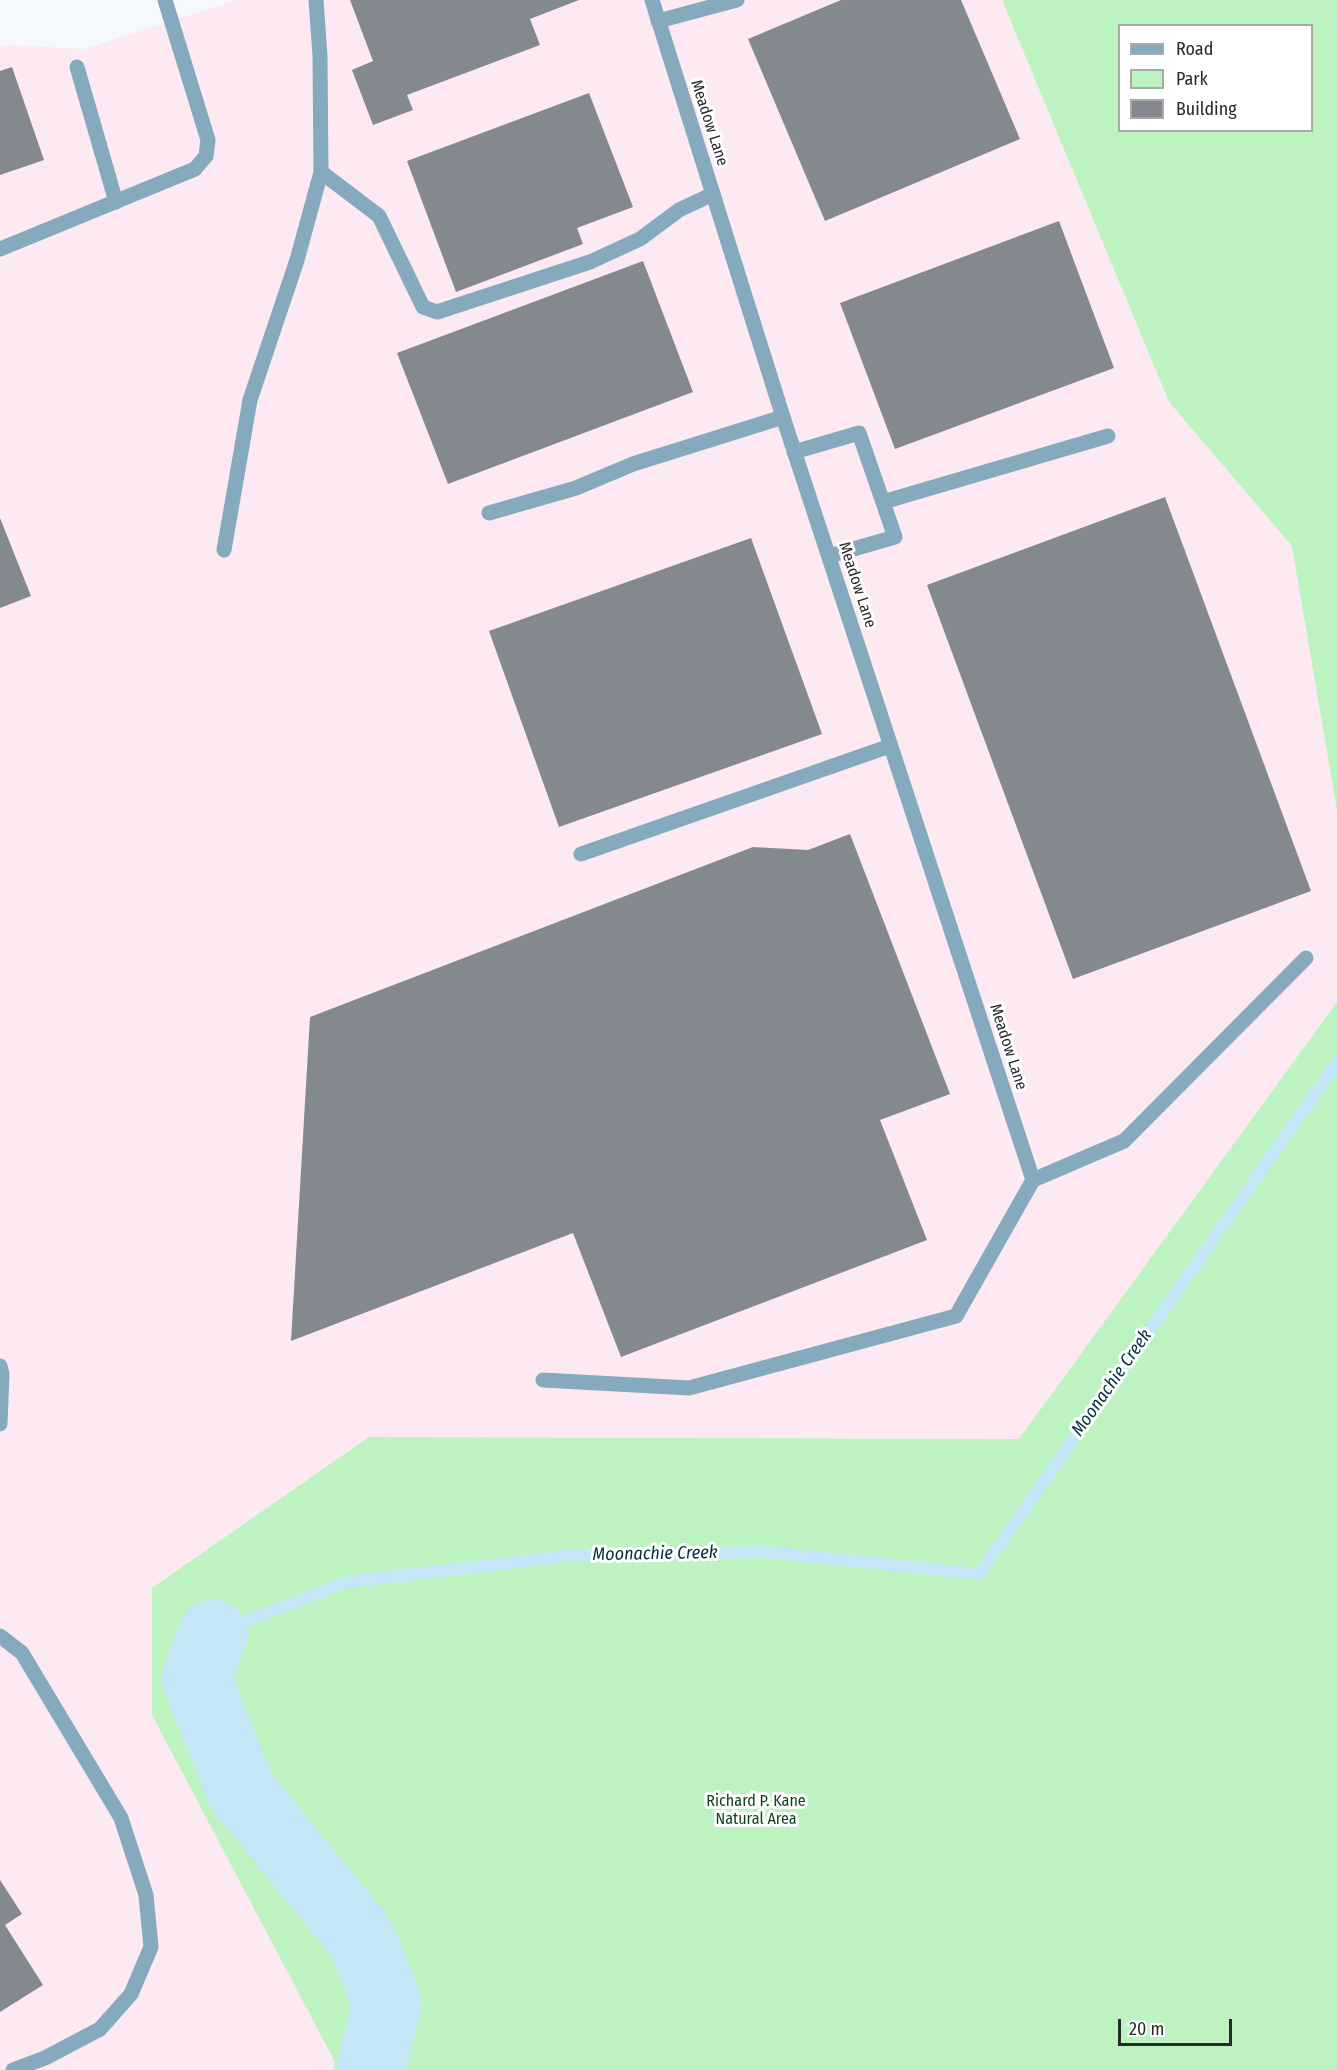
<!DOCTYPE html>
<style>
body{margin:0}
#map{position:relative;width:1337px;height:2070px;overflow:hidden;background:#f5f9fe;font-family:"Fira Sans Condensed",sans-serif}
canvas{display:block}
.legend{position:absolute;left:1118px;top:24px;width:195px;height:108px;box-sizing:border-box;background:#fff;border:2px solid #a9a9aa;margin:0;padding:8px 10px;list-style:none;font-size:18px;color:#27292b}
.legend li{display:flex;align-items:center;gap:12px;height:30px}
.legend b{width:30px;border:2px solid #a9a9aa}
.scale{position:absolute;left:1118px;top:2019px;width:114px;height:27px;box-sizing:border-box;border:3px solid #27292b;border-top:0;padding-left:8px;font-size:18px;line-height:21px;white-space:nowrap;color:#27292b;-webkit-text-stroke:4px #fff;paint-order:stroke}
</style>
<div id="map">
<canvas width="1337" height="2070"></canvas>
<ul class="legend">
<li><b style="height:8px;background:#85a9bd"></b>Road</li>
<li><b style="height:16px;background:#bcf3c1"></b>Park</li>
<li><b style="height:16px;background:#84898f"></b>Building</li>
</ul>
<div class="scale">20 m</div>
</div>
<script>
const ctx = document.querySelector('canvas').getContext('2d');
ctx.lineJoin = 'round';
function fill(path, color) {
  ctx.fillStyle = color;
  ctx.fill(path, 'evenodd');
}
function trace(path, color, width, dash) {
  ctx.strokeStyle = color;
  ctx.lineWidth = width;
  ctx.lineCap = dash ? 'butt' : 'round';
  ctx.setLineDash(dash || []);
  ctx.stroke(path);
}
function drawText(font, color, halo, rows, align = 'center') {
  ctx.font = font + ' "Fira Sans Condensed",sans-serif';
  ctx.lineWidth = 6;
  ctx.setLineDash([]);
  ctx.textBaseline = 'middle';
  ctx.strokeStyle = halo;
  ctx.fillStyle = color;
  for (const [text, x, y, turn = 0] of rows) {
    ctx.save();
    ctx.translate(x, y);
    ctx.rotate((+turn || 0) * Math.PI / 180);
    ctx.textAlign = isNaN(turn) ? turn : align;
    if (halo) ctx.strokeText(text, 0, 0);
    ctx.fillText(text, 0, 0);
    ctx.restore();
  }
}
const industrial = new Path2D(`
 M237 0H1002L1169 402 1293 546 1337 811V1002L1020 1439 369 1437 335 2062 333 2070H0V47L8 45 84 49Z`);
const green = new Path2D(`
 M1002 0H1337V811L1292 546 1169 402ZM1120 26H1312V130H1120Z
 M1337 1002V2070H333L335 2062 152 1715V1588L369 1437 1019 1439Z`);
const stream = new Path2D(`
 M213 1634 347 1582 575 1555 767 1552 979 1574 1337 1062`);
const river = new Path2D(`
 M213 1634 196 1678 241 1791 361 1938 387 2003 371 2070`);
const building = new Path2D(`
 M350 0H579L530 19 540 45 407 95 413 110 373 125 352 70 373 61Z
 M841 0H961L1020 139 825 221 748 39Z
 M12 67 44 160 0 175V71Z
 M589 93 633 207 577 228 583 244 456 292 407 161Z
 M1059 221 1114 368 895 449 840 303Z
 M643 261 693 392 448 484 397 353Z
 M1165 497 1311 891 1073 979 927 585Z
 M0 518 31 596 0 608Z
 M751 538 822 734 559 827 489 631Z
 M850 834 950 1094 880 1120 927 1240 621 1357 573 1233 291 1341 310 1017 753 847 808 850Z
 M0 1880 22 1914 5 1925 43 1985 0 2012Z`);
const service = new Path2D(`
 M316 0 320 56 321 172 379 216 423 307 437 312 590 262 640 239 679 210 713 194
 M658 21 737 0
 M77 67 116 202
 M0 249 195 169 206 156 208 140 165 0
 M794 452 859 433 895 537 829 556
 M883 502 1108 436
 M489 513 576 488 633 464 783 417
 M224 550 250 400 297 260 321 172
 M581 854 890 746
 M0 1366 2 1374 0 1424
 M543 1380 689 1388 956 1316 1033 1180 1124 1141 1306 958
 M0 1636 22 1653 121 1818 146 1895 151 1947 131 1994 100 2029 45 2058 13 2070`);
const minor = new Path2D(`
 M652 0 783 417 1033 1180`);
const streetNames = [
 ["Meadow Lane",709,123,72],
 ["Meadow Lane",857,585,72],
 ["Meadow Lane",1008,1047,72]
];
const parkNames = [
 ["Richard P. Kane",756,1802],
 ["Natural Area",756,1820]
];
const waterNames = [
 ["Moonachie Creek",1112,1383,-55],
 ["Moonachie Creek",655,1554,-1]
];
fill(industrial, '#fce9f2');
fill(green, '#bcf3c1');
trace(stream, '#c4e7f8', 12);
trace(river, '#c4e7f8', 69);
fill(building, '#84898f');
trace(service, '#85a9bd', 15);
trace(minor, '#85a9bd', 15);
drawText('16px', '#27292b', '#fff', streetNames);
drawText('16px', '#0e3f19', '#fff', parkNames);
drawText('italic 18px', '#002f3f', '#fff', waterNames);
</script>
